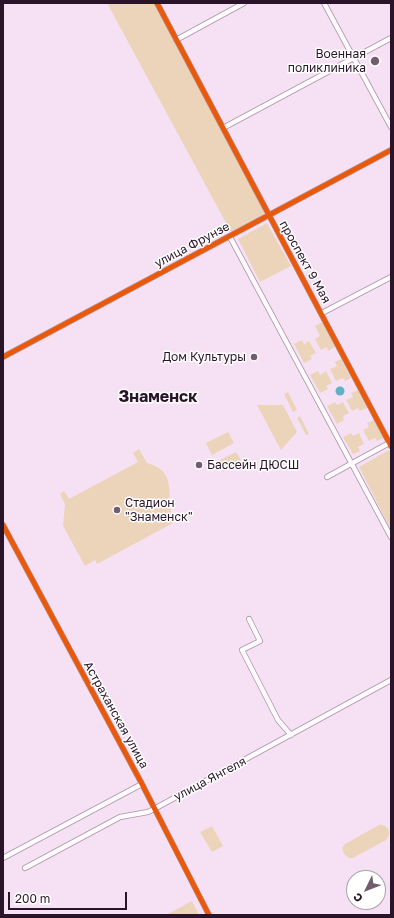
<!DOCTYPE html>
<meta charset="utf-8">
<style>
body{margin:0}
#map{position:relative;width:394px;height:918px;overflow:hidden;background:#f6e1f4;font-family:"Golos Text",sans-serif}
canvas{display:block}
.frame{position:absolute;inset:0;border:4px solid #2a1429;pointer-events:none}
.north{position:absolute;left:346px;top:870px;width:40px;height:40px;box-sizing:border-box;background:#fff;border:1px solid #aaa1a9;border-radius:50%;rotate:227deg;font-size:11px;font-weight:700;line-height:16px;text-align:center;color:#2a1429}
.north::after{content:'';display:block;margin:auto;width:14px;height:18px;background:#715c70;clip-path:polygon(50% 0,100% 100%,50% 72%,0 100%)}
.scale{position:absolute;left:8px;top:892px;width:119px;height:18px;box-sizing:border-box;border:2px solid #2a1429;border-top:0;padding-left:5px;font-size:12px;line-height:14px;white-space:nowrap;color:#2a1429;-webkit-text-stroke:3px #fff;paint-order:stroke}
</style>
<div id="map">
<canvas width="394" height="918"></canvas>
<div class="frame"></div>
<div class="north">С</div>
<div class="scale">200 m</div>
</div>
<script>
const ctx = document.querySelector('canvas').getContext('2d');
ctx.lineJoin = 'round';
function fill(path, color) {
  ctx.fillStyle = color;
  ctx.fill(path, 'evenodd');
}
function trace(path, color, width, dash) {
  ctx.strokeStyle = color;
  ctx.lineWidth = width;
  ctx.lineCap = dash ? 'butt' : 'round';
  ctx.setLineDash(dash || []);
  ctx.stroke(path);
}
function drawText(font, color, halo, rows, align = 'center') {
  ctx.font = font + ' "Golos Text",sans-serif';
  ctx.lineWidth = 3;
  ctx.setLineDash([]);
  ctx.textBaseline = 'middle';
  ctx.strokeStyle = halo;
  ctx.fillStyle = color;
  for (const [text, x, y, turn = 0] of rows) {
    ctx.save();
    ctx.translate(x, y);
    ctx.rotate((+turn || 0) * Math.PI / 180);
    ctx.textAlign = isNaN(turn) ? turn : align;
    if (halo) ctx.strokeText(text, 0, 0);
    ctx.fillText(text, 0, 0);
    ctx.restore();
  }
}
const green = new Path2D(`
 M107 3H155L265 210 263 216 231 232Z
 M267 223 291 266 260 282 238 239Z
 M322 322 335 347 328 351 327 347 321 350 315 339 320 336 315 326Z
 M302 340 304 344 309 341 316 353 310 356 312 359 304 363 294 344Z
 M341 359 351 378 345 381 343 378 336 381 330 369 337 366 335 362Z
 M318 371 320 375 326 371 332 383 326 386 328 389 320 393 310 375Z
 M358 390 367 408 360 411 358 408 352 411 346 400 353 397 351 393Z
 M288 392 297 410 293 412 284 394Z
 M335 402 337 405 343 402 349 413 343 416 344 420 337 424 327 406Z
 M257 405H283L297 432 281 450Z
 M300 416 309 434 306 435 297 418Z
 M374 420 384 438 377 441 375 438 369 441 363 430 369 427 367 423Z
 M228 432 234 443 212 455 206 443Z
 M351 433 353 436 359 433 364 444 358 447 360 451 353 454 343 437Z
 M139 449 147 463C181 472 163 500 175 522L97 564 95 560 85 566 63 526 65 504 60 494 64 491 69 499 138 462 133 453Z
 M389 450 391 453V530L359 467Z
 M236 452 242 462 223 472 218 461Z
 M379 825C385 824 390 829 389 835L386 840 353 858H349L344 854 342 848 345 844Z
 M212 826 223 846 212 852 200 832Z
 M192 901 199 915H166Z`);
const water = new Path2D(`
 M335.5 391a4.5 4.5 0 1 1 9 0a4.5 4.5 0 1 1-9 0Z`);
const minor = new Path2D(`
 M157 3 391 446
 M324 3 391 127
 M176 40 244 3
 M223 128 391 38
 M230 237 391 537
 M322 313 391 277
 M3 357 391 150
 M327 477 391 442
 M3 525 142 784 209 915
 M249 619 260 641 242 650 278 720 291 735
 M3 858 142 784
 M25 868 120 817 148 812 154 809 391 680`);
const cycleway = new Path2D(`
 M157 3 391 446
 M3 357 391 150
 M3 525 142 784 209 915`);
const markers = [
 [375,61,5,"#715c70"],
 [254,357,4,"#715c70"],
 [199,465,4,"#715c70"],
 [117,510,4,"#715c70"]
];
const poiNames = [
 ["Военная",366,54],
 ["поликлиника",366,68],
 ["Дом Культуры",246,357],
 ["Бассейн ДЮСШ",207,465,"left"],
 ["Стадион",125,503,"left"],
 ["\"Знаменск\"",125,517,"left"]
];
const streetNames = [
 ["улица Фрунзе",192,245,-28],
 ["проспект 9 Мая",305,262,61],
 ["Астраханская улица",116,715,61],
 ["улица Янгеля",210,779,-28]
];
const districtNames = [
 ["Знаменск",158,397]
];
fill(green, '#ecd4bb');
fill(water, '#5fb2c4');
trace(minor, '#a995a8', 6);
trace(minor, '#fefafd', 4.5);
trace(cycleway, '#e8590c', 5);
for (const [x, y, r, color] of markers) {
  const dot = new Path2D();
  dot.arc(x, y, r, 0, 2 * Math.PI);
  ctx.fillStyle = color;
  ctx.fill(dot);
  trace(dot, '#fff', 1.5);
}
drawText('12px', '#2a1429', '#fff', poiNames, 'right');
drawText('12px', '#2a1429', '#fff', streetNames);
drawText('bold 16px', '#2a1429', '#fff', districtNames);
</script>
